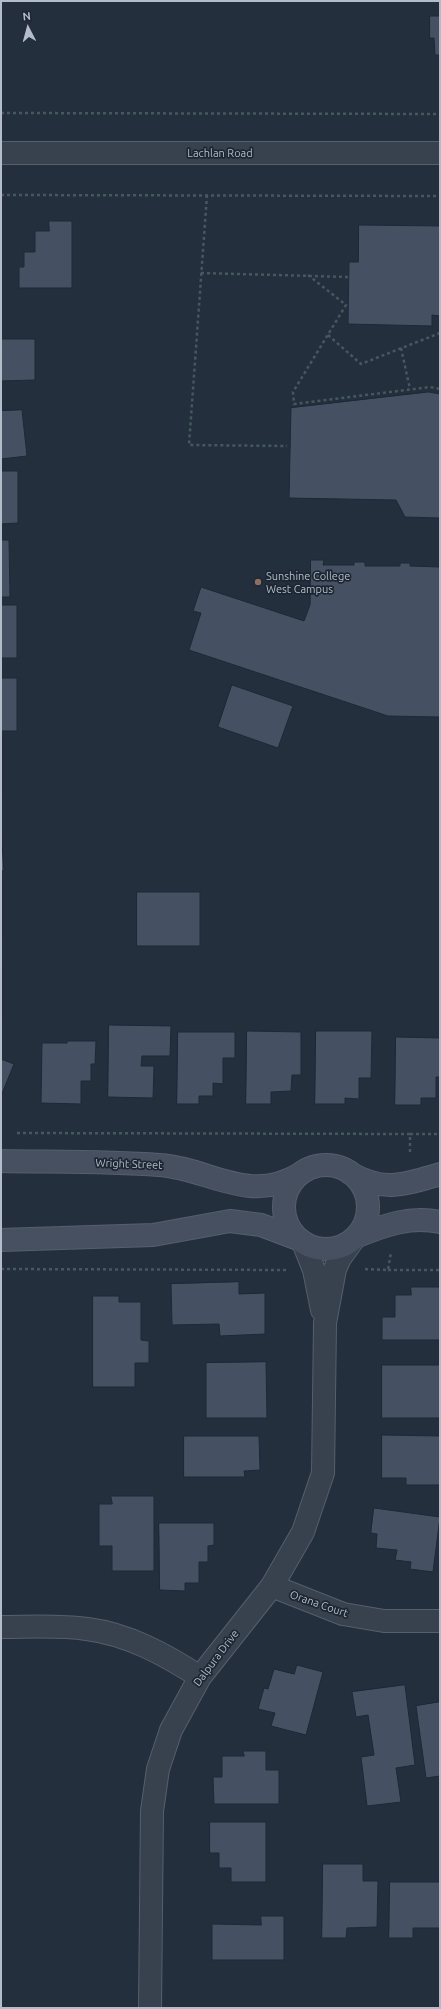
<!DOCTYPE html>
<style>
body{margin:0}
#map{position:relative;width:441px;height:2009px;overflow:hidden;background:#242f3e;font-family:Ubuntu,sans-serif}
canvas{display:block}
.frame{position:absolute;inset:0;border:2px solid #b4bcc9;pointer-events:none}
.north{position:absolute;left:8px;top:8px;width:40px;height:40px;-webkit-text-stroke:3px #1d2633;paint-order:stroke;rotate:354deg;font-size:11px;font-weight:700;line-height:16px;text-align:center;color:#b4bcc9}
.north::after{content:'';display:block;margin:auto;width:14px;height:18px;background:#b4bcc9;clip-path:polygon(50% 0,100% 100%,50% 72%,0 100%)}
</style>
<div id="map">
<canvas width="441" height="2009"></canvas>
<div class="frame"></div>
<div class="north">N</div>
</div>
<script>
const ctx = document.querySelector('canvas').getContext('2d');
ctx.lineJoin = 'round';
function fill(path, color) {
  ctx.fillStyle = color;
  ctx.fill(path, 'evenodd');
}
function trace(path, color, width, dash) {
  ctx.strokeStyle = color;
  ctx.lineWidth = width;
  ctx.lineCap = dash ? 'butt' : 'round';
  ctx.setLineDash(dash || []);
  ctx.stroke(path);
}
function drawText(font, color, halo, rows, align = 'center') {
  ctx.font = font + ' Ubuntu,sans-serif';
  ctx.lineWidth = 3.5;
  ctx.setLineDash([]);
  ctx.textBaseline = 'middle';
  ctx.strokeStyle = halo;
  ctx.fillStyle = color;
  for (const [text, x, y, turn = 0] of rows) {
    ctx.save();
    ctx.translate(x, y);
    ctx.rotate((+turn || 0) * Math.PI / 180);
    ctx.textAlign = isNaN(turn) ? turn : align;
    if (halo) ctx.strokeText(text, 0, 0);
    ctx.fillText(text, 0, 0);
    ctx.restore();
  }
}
const building = new Path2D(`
 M430 16H440V55H435L434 38H430Z
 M49 221H72V288H19V267H24V252H35V231H49Z
 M359 225 440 226V316L432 315V326L348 324 349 262H358Z
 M1 339H35V380L1 381Z
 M429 392 440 394V518L405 517 396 500 289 498 291 408Z
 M22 410 27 456 1 459V411Z
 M1 471H18V523L1 524Z
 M1 540H9L10 597H1Z
 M311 560H324L323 565H354V562H365V566H400V563H410V566L440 567V717L388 716 189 650 201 613 193 611 201 587 304 621 310 605Z
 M1 605H17V658H1Z
 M1 678H17V731H1Z
 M232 685 293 706 278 748 218 727Z
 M1 736H2V793H1Z
 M1 831 4 871H1Z
 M1 881H2V936H1Z
 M137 892H200V946H137Z
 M1 963H2V1018H1Z
 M109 1025 171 1026 170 1056H142L141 1066H154L153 1098 108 1097Z
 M247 1031 301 1032V1075H292L291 1091 271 1092V1104H246Z
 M316 1031H372L371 1078H359V1099L345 1098V1104H315Z
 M178 1032H235V1058H223V1084L213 1083V1096H199V1104H177Z
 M396 1037 440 1038V1077H436V1098H421V1105H395Z
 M67 1041H96L95 1064H91V1081H81V1104L41 1103 42 1043H67Z
 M1 1059 14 1064 1 1096Z
 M239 1282V1294L265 1293V1334L220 1336 219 1324 172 1325 171 1284Z
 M411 1287H440V1340H382V1317H395V1295H411Z
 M93 1296H119V1302H141V1340L149 1341V1363H135V1387H93Z
 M266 1362 267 1418H206V1363Z
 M382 1365H440V1418H382Z
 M382 1435 440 1436V1485H406V1478H382Z
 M184 1436H259L260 1470 244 1471 245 1477H184Z
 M111 1496H154V1571H112V1546H99V1504H112Z
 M374 1508 440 1517 433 1572 410 1569 411 1562 395 1560 397 1550 376 1548 377 1534 371 1533Z
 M159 1523H214V1545L208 1546V1562H199V1583H185V1591L160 1590Z
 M297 1665 323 1672 306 1735 271 1726 275 1713 258 1709 264 1688 268 1689 274 1669 294 1674Z
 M405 1685 415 1765 396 1768 401 1802 367 1806 361 1757 374 1755 368 1715 356 1717 352 1692Z
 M440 1702V1776L426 1778 416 1706Z
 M243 1751H266V1770H279V1804H214L213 1777H222V1756H244Z
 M210 1822H266V1882H231V1868H219V1853H210Z
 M323 1864H363V1881H378L377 1927 347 1928 346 1938H322Z
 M390 1882H440V1928H413V1938H389Z
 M261 1916H284V1960H212V1924L261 1925Z`);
const path = new Path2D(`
 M1 113 440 114
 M1 195 440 196
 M207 195 189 445 287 446
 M201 273 349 277
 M308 275 346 305 293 392 294 404 430 387 440 389
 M328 335 361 364 440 333
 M401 348 410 389
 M17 1133 410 1134V1155
 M410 1134H440
 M1 1269 286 1270
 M365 1269 388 1270 391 1252
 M388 1270H440`);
const street = new Path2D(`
 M1 153H440
 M303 1242 314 1270 322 1310
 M272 1586 343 1614 384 1621H440
 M1 1627C29 1627 59 1625 87 1629 128 1634 166 1655 200 1677
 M150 2008 152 1811 158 1769 171 1730 200 1677 272 1586 303 1532 323 1473 325 1323 335 1269 340 1258 353 1240`);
const secondary = new Path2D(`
 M1 1161C53 1162 107 1161 159 1165 209 1168 248 1205 300 1174
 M284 1207a42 42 0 1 1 84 0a42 42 0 1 1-84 0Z
 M350 1173C384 1193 406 1184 440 1174
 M358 1236C385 1225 410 1216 440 1222
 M1 1240 153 1235 230 1221 261 1225 298 1239`);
const markers = [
 [258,582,4,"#8d6e63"]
];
const streetNames = [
 ["Lachlan Road",220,153],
 ["Wright Street",129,1164,2],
 ["Orana Court",319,1604,19],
 ["Dalpura Drive",216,1658,-53]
];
const poiNames = [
 ["Sunshine College",266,576],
 ["West Campus",266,589]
];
fill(building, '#455162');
trace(building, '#1f2835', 1);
trace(street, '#565f6c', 24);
trace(secondary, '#565f6c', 24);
trace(path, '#44595c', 2.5, [3, 3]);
trace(street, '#38414e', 22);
trace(secondary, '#465061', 22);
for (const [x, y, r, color] of markers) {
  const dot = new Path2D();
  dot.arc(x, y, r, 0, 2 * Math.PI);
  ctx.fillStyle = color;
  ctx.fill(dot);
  trace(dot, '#1d2633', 1.5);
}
drawText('11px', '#b4bcc9', '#1d2633', streetNames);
drawText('11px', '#b4bcc9', '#1d2633', poiNames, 'left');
</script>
